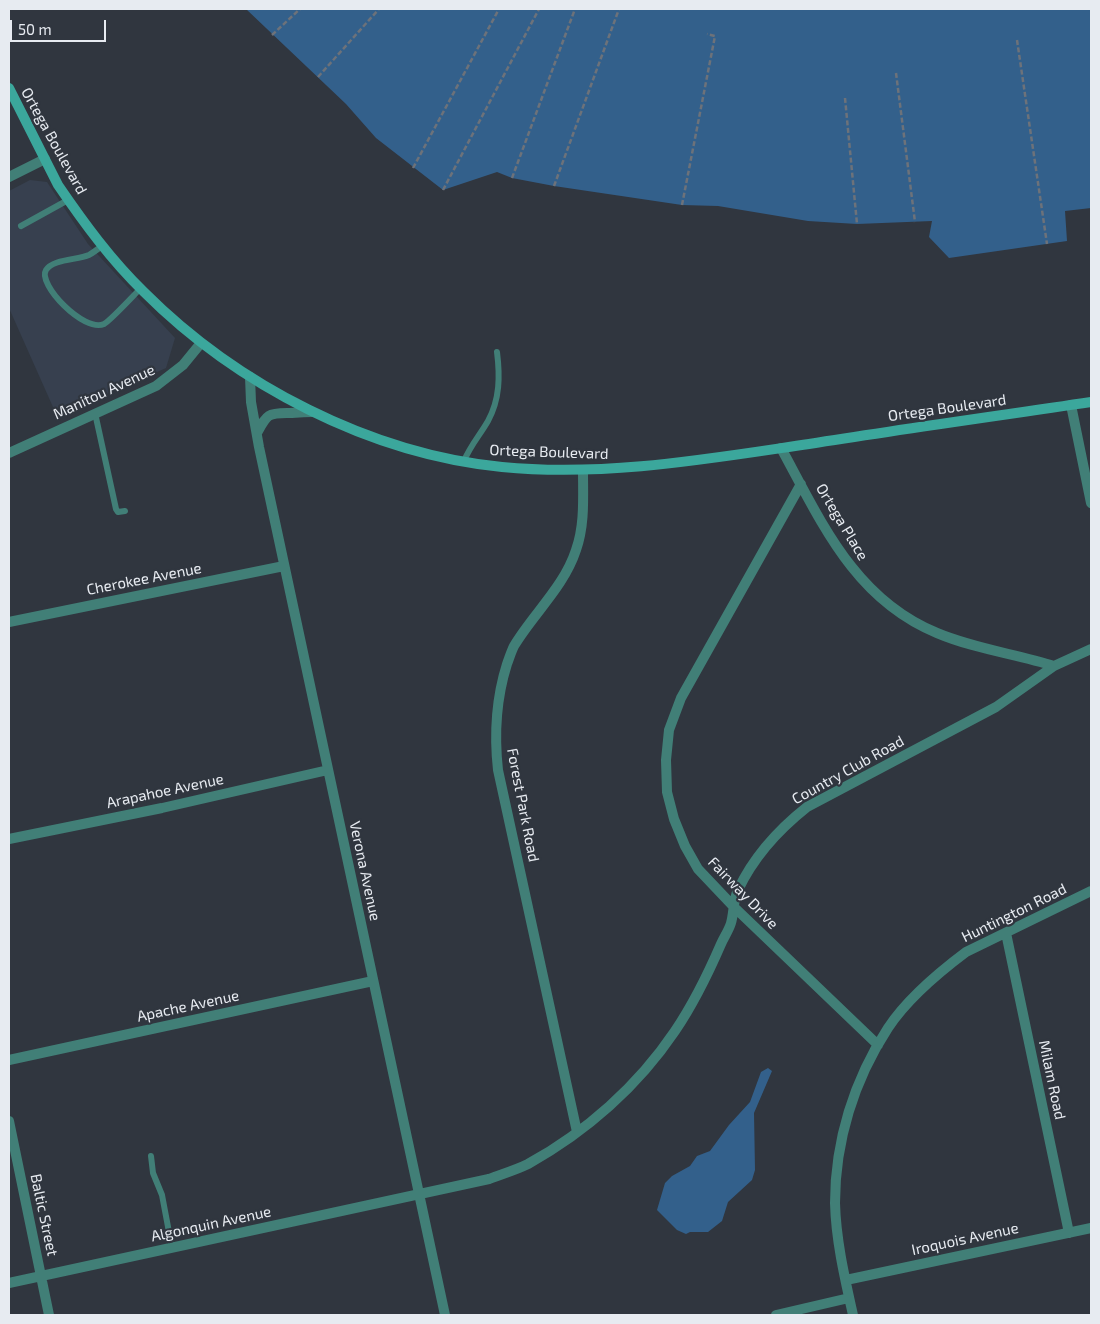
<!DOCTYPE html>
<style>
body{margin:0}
#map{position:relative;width:1100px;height:1324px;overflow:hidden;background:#30363f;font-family:"Exo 2",sans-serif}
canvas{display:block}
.frame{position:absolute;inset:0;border:10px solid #e7ebf1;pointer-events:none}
.scale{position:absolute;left:10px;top:20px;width:96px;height:22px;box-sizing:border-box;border:2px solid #e7ebf1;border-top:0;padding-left:6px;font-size:15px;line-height:18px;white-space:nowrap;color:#e7ebf1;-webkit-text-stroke:4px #30363f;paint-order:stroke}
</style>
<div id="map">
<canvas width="1100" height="1324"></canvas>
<div class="frame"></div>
<div class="scale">50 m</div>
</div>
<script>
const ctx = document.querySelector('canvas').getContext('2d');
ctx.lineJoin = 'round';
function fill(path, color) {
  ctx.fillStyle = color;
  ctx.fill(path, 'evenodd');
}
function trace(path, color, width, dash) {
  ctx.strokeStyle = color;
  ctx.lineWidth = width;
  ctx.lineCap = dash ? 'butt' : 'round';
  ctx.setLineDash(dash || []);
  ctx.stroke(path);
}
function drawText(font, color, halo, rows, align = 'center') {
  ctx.font = font + ' "Exo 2",sans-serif';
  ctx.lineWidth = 4.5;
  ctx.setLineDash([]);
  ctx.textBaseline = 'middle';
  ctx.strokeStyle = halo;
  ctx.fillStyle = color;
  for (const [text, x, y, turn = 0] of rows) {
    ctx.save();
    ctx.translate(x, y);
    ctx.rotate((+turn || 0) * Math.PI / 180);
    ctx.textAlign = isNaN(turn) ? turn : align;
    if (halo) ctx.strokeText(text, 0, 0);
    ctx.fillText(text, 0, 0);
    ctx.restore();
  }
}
const built = new Path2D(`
 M30 180 47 182 88 244 175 338 166 368 57 416 9 308V191Z`);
const water = new Path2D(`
 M246 9H1091V208L1065 211 1067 241 949 258 929 237 932 221 857 224 808 221 718 206 682 205 554 186 512 178 497 172 443 190 376 138 346 104Z
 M768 1068 772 1071 754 1113 755 1170 752 1180 728 1202 722 1221 708 1232H690L686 1234 677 1230 657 1210 665 1183 672 1176 690 1166 697 1156 710 1151 729 1125 750 1102 761 1072Z`);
const path = new Path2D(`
 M272 35 300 9
 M1017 40 1047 244
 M896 73 915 222
 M318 77 379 9
 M845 98 857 224
 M413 168 499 9
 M512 178 575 9
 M554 186 619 9
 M443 190 539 9
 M682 205 715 36 707 34`);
const service = new Path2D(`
 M21 226 68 200
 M102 246C98 249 94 252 89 255 77 260 53 259 46 270 37 284 84 333 104 324 110 321 134 295 140 289
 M95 413 116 509 118 512 125 511
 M464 461C470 446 480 435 488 421 500 399 500 376 497 352
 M151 1156 153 1173 162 1195 172 1248`);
const minor = new Path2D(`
 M9 177 45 159
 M250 377 251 402 259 447 445 1315
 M1071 405 1091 503
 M257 433C267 415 267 413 287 413 295 413 304 412 312 412
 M781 448C821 521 854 599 937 633 975 649 1016 654 1054 666
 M9 453 156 386 183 365 201 343
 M801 484 681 698 669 730 666 760 667 792 674 819 685 846 698 869 734 907 878 1045
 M9 622 284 566
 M9 839 162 808 328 770
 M1006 933 1069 1233
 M9 1060 373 981
 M9 1121 49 1315
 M577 1132 498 770C494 734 496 699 507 664 509 659 511 652 514 646 533 614 564 587 576 550 585 525 583 497 583 471
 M846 1280 1091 1228
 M9 1283 489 1179C502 1174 516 1170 528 1164 586 1132 638 1086 675 1031 694 1003 708 974 721 944 724 937 729 930 731 923 734 913 733 900 738 890 754 856 778 830 807 807L996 707 1054 666 1091 649
 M776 1315 849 1298
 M853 1315C845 1279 836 1241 835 1203 835 1141 854 1080 888 1028 907 999 938 973 966 952L1091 891`);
const secondary = new Path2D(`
 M9 88 58 185C84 223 111 260 144 292 237 385 370 454 502 467 605 477 707 459 809 444 903 429 997 416 1091 402`);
const streetNames = [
 ["Ortega Boulevard",54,141,61],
 ["Manitou Avenue",104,392,-25],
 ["Ortega Boulevard",947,408,-8],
 ["Ortega Boulevard",549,452,2],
 ["Ortega Place",842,522,59],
 ["Cherokee Avenue",144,579,-11],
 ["Country Club Road",848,770,-29],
 ["Arapahoe Avenue",165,791,-12],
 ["Forest Park Road",523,805,79],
 ["Verona Avenue",365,871,78],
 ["Fairway Drive",743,893,46],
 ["Huntington Road",1014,913,-26],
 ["Apache Avenue",188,1006,-12],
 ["Milam Road",1052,1080,78],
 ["Baltic Street",44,1215,78],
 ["Algonquin Avenue",211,1224,-12],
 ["Iroquois Avenue",965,1239,-12]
];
fill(built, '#37404f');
fill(water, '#33608b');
trace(path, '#6d727a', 2.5, [5, 2.5]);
trace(service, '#417f77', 6);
trace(minor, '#417f77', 10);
trace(secondary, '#3ba79c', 10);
drawText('15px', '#e7ebf1', '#30363f', streetNames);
</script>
